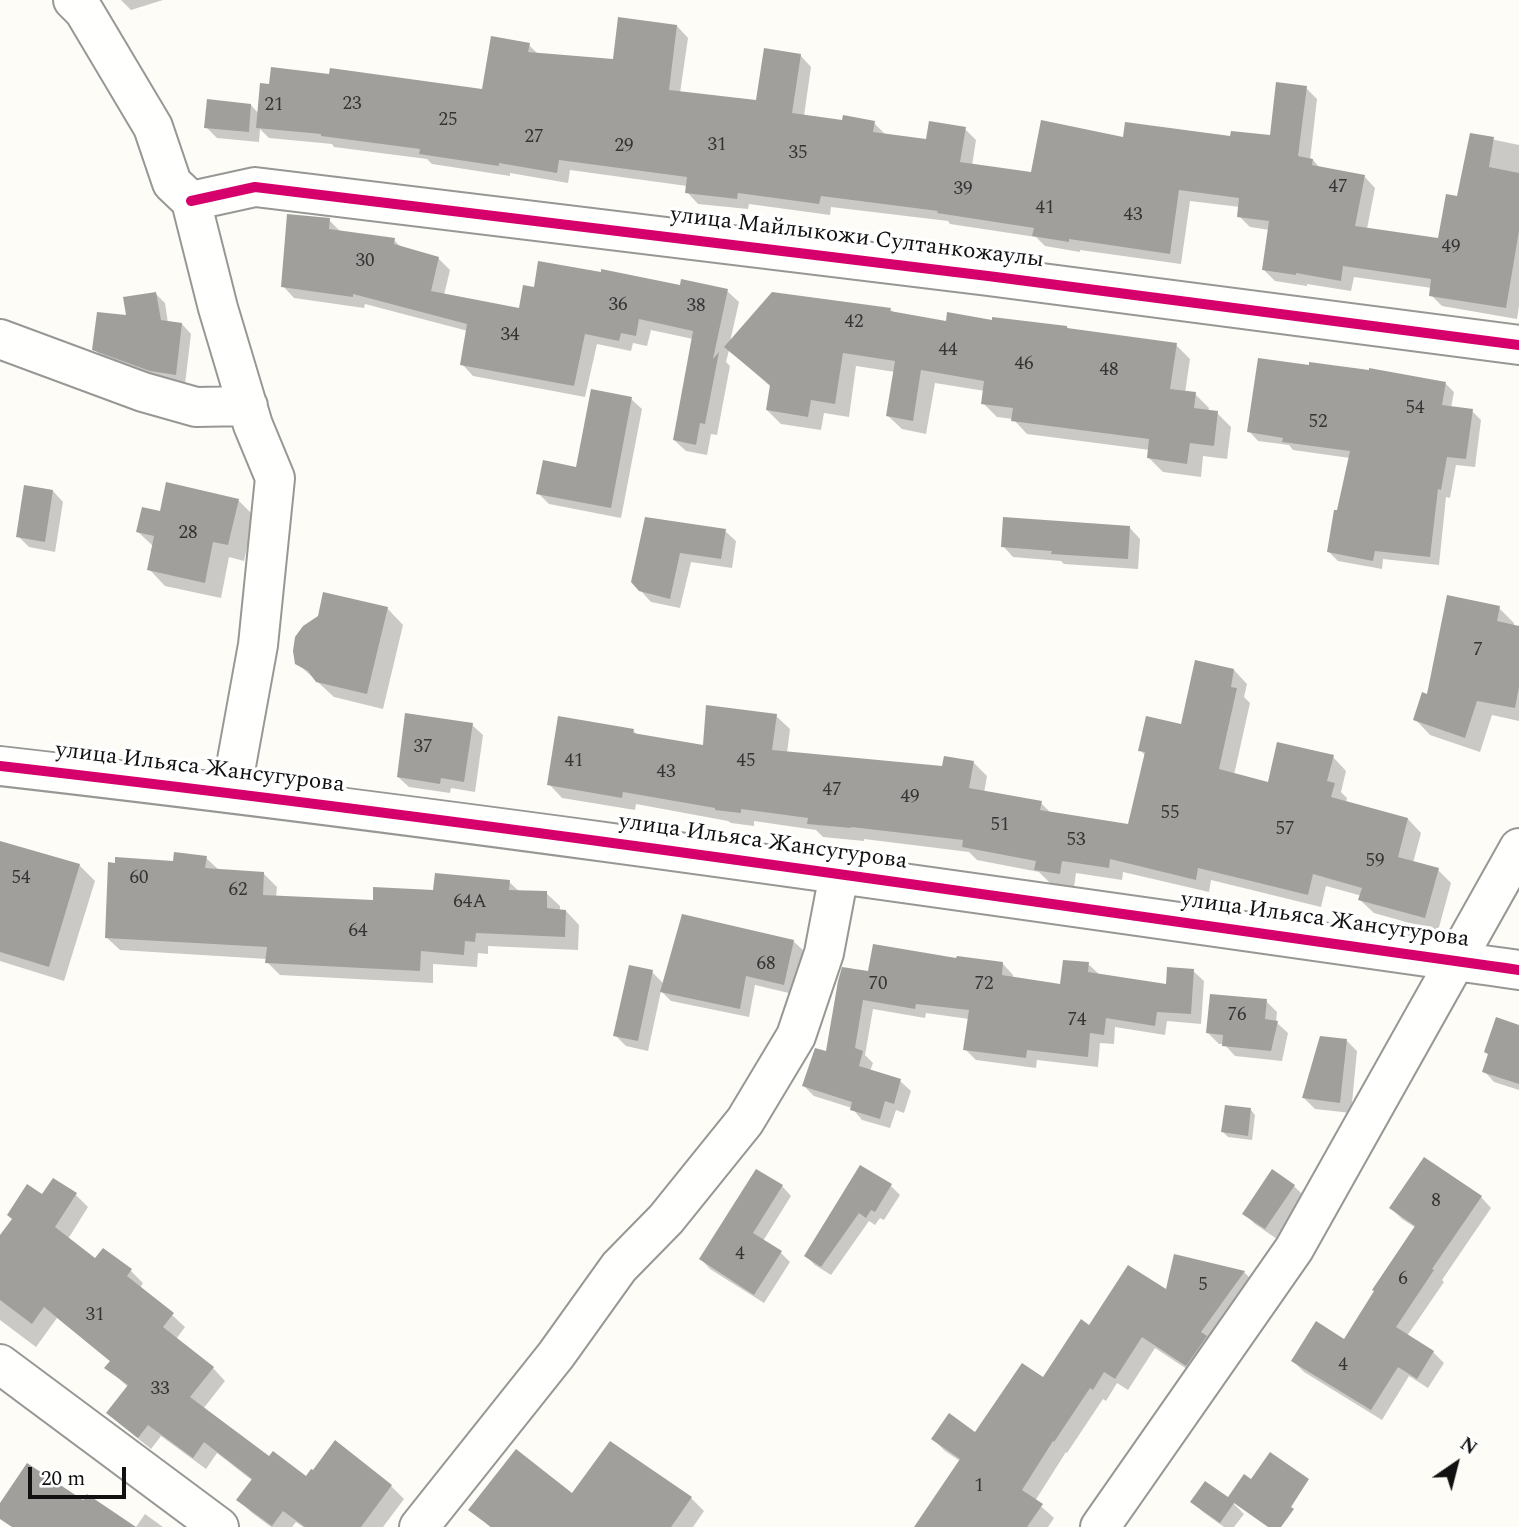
<!DOCTYPE html>
<meta charset="utf-8">
<style>
body{margin:0}
#map{position:relative;width:1519px;height:1527px;overflow:hidden;background:#fdfcf7;font-family:Spectral,serif}
canvas{display:block}
.north{position:absolute;left:1421px;top:1429px;width:70px;height:70px;-webkit-text-stroke:5px #fff;paint-order:stroke;rotate:35deg;font-size:19px;font-weight:700;line-height:28px;text-align:center;color:#111}
.north::after{content:'';display:block;margin:auto;width:24px;height:32px;background:#111;clip-path:polygon(50% 0,100% 100%,50% 72%,0 100%)}
.scale{position:absolute;left:28px;top:1467px;width:98px;height:32px;box-sizing:border-box;border:4px solid #111;border-top:0;padding-left:9px;font-size:21px;line-height:24px;white-space:nowrap;color:#111;-webkit-text-stroke:5px #fff;paint-order:stroke}
</style>
<div id="map">
<canvas width="1519" height="1527"></canvas>
<div class="north">N</div>
<div class="scale">20 m</div>
</div>
<script>
const ctx = document.querySelector('canvas').getContext('2d');
ctx.lineJoin = 'round';
function fill(path, color) {
  ctx.fillStyle = color;
  ctx.fill(path, 'evenodd');
}
function trace(path, color, width, dash) {
  ctx.strokeStyle = color;
  ctx.lineWidth = width;
  ctx.lineCap = dash ? 'butt' : 'round';
  ctx.setLineDash(dash || []);
  ctx.stroke(path);
}
function drawText(font, color, halo, rows, align = 'center') {
  ctx.font = font + ' Spectral,serif';
  ctx.lineWidth = 7;
  ctx.setLineDash([]);
  ctx.textBaseline = 'middle';
  ctx.strokeStyle = halo;
  ctx.fillStyle = color;
  for (const [text, x, y, turn = 0] of rows) {
    ctx.save();
    ctx.translate(x, y);
    ctx.rotate((+turn || 0) * Math.PI / 180);
    ctx.textAlign = isNaN(turn) ? turn : align;
    if (halo) ctx.strokeText(text, 0, 0);
    ctx.fillText(text, 0, 0);
    ctx.restore();
  }
}
const shadow = new Path2D(`
 M121 0H163L131 10Z
 M677 26 688 38 680 93 758 102 800 55 811 67 804 116 844 122 874 123 885 134 928 141 965 129 976 140 972 166 1033 174 1125 139 1271 137 1306 88 1317 99 1310 160H1313L1320 168 1364 176 1375 188 1367 229 1440 240 1459 198 1471 135 1519 145V306L1517 319 1442 306 1431 295 1432 288 1354 277 1351 291 1307 284V286L1275 281 1264 270 1270 230 1250 227 1239 216 1240 207 1190 201 1181 264 1080 250V252L1045 246 1036 237 950 224 948 221 831 207 830 215 749 204 748 209 698 204 687 192V186L570 170 568 183 510 173V176L432 164 427 159 334 147 332 144 269 138 260 129 259 142 217 138 206 127 251 105 259 114 483 91 529 45 539 55 614 61Z
 M329 220 341 232 394 240 403 249 438 258 450 270 444 295 520 310 681 287 727 291 739 302 730 342 890 309 894 313 947 323 993 322 1067 327 1070 331 1176 345 1190 359 1185 393 1195 394 1209 408 1208 412 1217 413 1231 427 1227 459 1203 456 1201 477 1163 472 1149 458 1150 450 1027 434 1013 419 997 417 983 403 985 391 935 383 926 434 902 429 888 416 895 372 856 366 849 417 824 413 821 430 781 424 767 410 771 387 729 350 726 362 730 366 717 435 711 434 707 455 686 451 674 440 693 339 651 330 647 346 633 343 631 351 597 344 585 397 473 376 462 364 468 331 365 304 364 308 294 298 283 286Z
 M155 293 165 303 168 323 182 324 191 334 185 384 161 380 104 359 94 349Z
 M1445 383 1454 392 1451 408 1472 411 1481 420 1475 467 1456 465 1450 498 1446 497 1439 565 1383 559 1382 569 1338 561 1329 552 1350 458 1293 450 1289 445 1258 441 1249 431Z
 M631 399 642 409 621 518 549 504 538 493 578 469Z
 M53 491 63 502 55 552 29 547 18 536Z
 M238 500 254 516 244 561 229 557 221 598 165 586 149 569 154 547 138 532 162 513Z
 M646 519 725 531 736 541 732 568 691 562 680 608 651 602 640 590Z
 M1130 528 1140 539 1138 569 1064 564 1061 561 1013 557 1003 546Z
 M387 608 403 625 383 709 334 697 297 663Z
 M1499 608 1514 623V627L1519 628V721L1492 715 1480 752 1430 735 1415 719 1429 697Z
 M1234 670 1247 684 1244 697 1250 703 1234 775 1269 784 1333 757 1346 771 1341 792 1347 798 1346 803 1408 819 1421 833 1413 863 1438 870 1451 883 1438 931 1374 913 1360 900 1362 896 1326 886 1321 907 1211 880 1209 892 1123 872 1122 880 1076 873 1074 887 1050 883 1039 872 977 860 969 852 864 839V841L823 837 816 830 754 821V826L731 823 728 821 636 804 635 810 562 798 549 784 633 730 638 736 704 747 776 716 790 729 787 753 943 768 974 763 987 776 984 793 1041 803 1052 814 1129 826 1146 756 1140 750 1183 726Z
 M472 725 483 735 475 792 451 788 450 793 409 787 398 777Z
 M0 843 79 865 95 881 64 981 0 961Z
 M206 858 219 870 263 873 277 887 276 897 374 902 435 891 509 882 520 892 546 893 560 906V911H566L579 925 578 950 488 946V954L478 953 477 967 433 964V983L280 975 267 962V959L120 950 106 937 175 863Z
 M793 941 803 950 793 994 755 985 749 1017 671 1001 661 991 648 1051 626 1046 615 1035 652 972 664 984Z
 M958 961 1003 964 1013 975V978L1062 986 1088 964 1099 974 1168 987 1193 971 1204 981 1201 1024 1167 1021 1165 1035 1115 1027 1114 1044 1100 1043 1098 1067 1037 1060 1036 1068 976 1060 965 1049 969 1019 926 1013 925 1018 873 1009 865 1055 873 1063 870 1071 900 1081 911 1091 904 1113 896 1110 890 1128 862 1120 852 1108 814 1096 804 1086 827 1053 870 973Z
 M1266 1001 1277 1012 1276 1022 1288 1033 1282 1061 1235 1056 1224 1044H1219L1208 1033Z
 M1519 1026V1090L1494 1082 1484 1071Z
 M1347 1041 1357 1051 1351 1113 1315 1109 1304 1098Z
 M1251 1110 1255 1115 1252 1140 1228 1137 1223 1132Z
 M861 1167 891 1186 900 1195 884 1220 880 1218 875 1225 869 1221 831 1275 815 1265 806 1256Z
 M53 1180 76 1195 88 1207 68 1239 96 1260 131 1271 143 1283 140 1288 172 1315 185 1327 176 1339 213 1368 225 1381 203 1409 270 1458 306 1478 391 1486 404 1499 383 1527H303L296 1522 292 1527H271L251 1512 239 1500 253 1481 217 1453 206 1469 161 1436 151 1449 121 1425 108 1413 128 1387 107 1368 111 1362 57 1318 36 1347 0 1320V1238L43 1196Z
 M782 1186 791 1196 763 1241 781 1253 790 1262 764 1303 710 1269 701 1259Z
 M1294 1186 1305 1197 1277 1239 1255 1224 1244 1213Z
 M1481 1197 1491 1208 1442 1280 1444 1282 1407 1336 1433 1352 1444 1363 1428 1388 1409 1376 1382 1420 1304 1372 1293 1361 1345 1341 1416 1228 1402 1219 1391 1208Z
 M1244 1272 1256 1284 1199 1377 1155 1348 1128 1390 1117 1383 1106 1401 1103 1399 1067 1453 1066 1452 1035 1501 1054 1518 1048 1527H916L960 1461 945 1451 933 1439 976 1434 1044 1380 1090 1327 1167 1291Z
 M572 1496 691 1498 704 1511 693 1527H490L471 1509Z
 M1192 1502 1233 1503 1244 1514 1234 1527H1224L1203 1512Z
 M145 1514 163 1527H136Z`);
const building = new Path2D(`
 M618 17 677 25 669 90 756 100 764 48 801 54 792 113 842 120 843 115 875 121 873 132 926 139 929 121 966 127 960 162 1031 172 1041 120 1123 137 1125 122 1230 136 1231 131 1270 135 1276 82 1307 86 1298 156 1313 159 1312 165 1365 175 1355 226 1438 238 1446 194 1457 196 1470 133 1494 137 1489 167 1519 173V231L1506 308 1429 296 1431 279 1343 266 1341 281 1296 273V275L1262 270 1269 221 1237 217 1239 198 1179 190 1170 254 1069 239V242L1032 236 1034 228 937 213 938 211 821 196 819 204 738 193 737 199 685 193 687 177 559 160 557 173 499 163V166L419 154 420 149 321 136V134L256 128 260 83 269 84 271 67 329 74 330 68 482 89 491 36 530 43 528 52 613 59Z
 M207 99 251 104 249 132 204 128Z
 M287 214 330 218 329 229 395 238 394 244 439 257 431 291 519 308 523 285 534 287 538 261 601 272V269L680 285 681 279 728 289 713 359 719 352 705 424 700 423 696 445 673 440 693 331 639 319 636 336 621 333 619 341 585 334 574 386 460 365 467 324 353 294V297L281 287Z
 M156 292 161 320 182 323 176 375 150 371 92 350 97 312 126 315 123 297Z
 M772 292 891 308 890 311 946 321 947 312 992 320V317L1067 326V328L1177 343 1170 389 1196 392 1194 408 1218 411 1214 446 1190 443 1187 464 1147 458 1149 439 1011 421 1013 408 981 404 984 381 921 370 913 421 886 416 895 361 843 353 835 404 811 400 808 417 766 410 770 385 724 347Z
 M1258 358 1309 365V362L1369 370V368L1446 382 1442 405 1473 409 1466 459 1447 457 1441 490 1438 489 1430 557 1375 551 1373 561 1327 552 1334 510H1337L1350 451 1282 442 1283 438 1247 432Z
 M591 389 632 397 611 508 536 494 543 460 576 467Z
 M166 482 239 499 228 545 213 542 205 583 147 570 154 536 136 532 142 507 160 511Z
 M24 485 53 490 45 542 16 537Z
 M645 517 726 529 721 559 680 553 670 599 639 591 631 582Z
 M1003 517 1130 526 1128 559 1051 554 1052 551 1001 547Z
 M323 592 388 607 367 694 316 682 308 671 295 664 293 651 295 637 303 626 318 616Z
 M1447 595 1500 606 1497 621 1519 626V687L1515 708 1477 701 1465 738 1413 720 1422 692 1427 694Z
 M1195 660 1234 669 1231 687 1237 688 1219 769 1268 782 1277 742 1334 755 1327 781 1335 783 1331 797 1408 818 1398 857 1439 868 1425 918 1358 900 1362 888 1313 874 1308 895 1198 868 1196 880 1110 859 1109 868 1062 861 1060 874 1034 870 1036 861 962 847 963 840 851 827V828L807 824 808 818 741 809V813L715 810V808L623 792 622 798 547 785 558 716 634 729 633 733 703 745 706 705 777 714 772 750 942 766 944 756 974 761 969 788 1042 801 1040 810 1128 824 1145 752 1138 751 1146 716 1181 724Z
 M405 713 473 723 464 782 441 778 440 784 397 777Z
 M0 841 80 864 49 967 0 952Z
 M174 852 207 856 205 868 264 872 263 895 373 900V887L433 890 435 873 510 880 509 890 547 891V908L566 910 565 937 476 933 475 942 465 941 464 955 421 951 420 971 265 963 267 947 105 938 108 862 115 863V857L173 861Z
 M682 914 794 940 784 985 746 976 740 1009 660 992Z
 M873 944 956 958 957 956 1003 962 1002 975 1060 984 1063 960 1089 962 1088 972 1166 984 1167 967 1194 969 1191 1014 1157 1012 1155 1026 1106 1018 1104 1035 1090 1033 1088 1057 1027 1050 1026 1058 963 1050 969 1010 916 1004 915 1009 863 1000 855 1048 863 1051 859 1066 901 1079 894 1104 885 1101 880 1119 850 1110 852 1102 802 1086 815 1048 826 1051 838 981 842 967 868 971Z
 M629 965 653 970 638 1041 613 1036Z
 M1210 994 1267 999 1265 1019 1278 1021 1271 1051 1222 1046 1223 1035 1206 1033Z
 M1496 1017 1519 1025V1084L1482 1072 1488 1054 1484 1052Z
 M1320 1036 1347 1039 1340 1103 1302 1098Z
 M1225 1105 1251 1108 1248 1136 1221 1132Z
 M1424 1157 1482 1196 1432 1269 1434 1270 1396 1327 1434 1351 1417 1379 1398 1367 1371 1410 1291 1361 1316 1321 1344 1339 1374 1291 1372 1290 1415 1226 1389 1208Z
 M860 1165 892 1184 875 1212 871 1210 866 1218 859 1213 821 1267 804 1256Z
 M756 1169 783 1185 753 1233 782 1251 754 1295 699 1259Z
 M1272 1169 1295 1185 1265 1229 1242 1214Z
 M53 1178 77 1193 55 1227 95 1258 103 1248 132 1269 127 1276 174 1313 163 1327 214 1367 190 1397 269 1456 273 1451 306 1476 311 1469 313 1470 335 1440 392 1485 361 1527H305L283 1511 272 1526 236 1500 252 1479 204 1442 193 1458 148 1425 138 1438 106 1413 128 1385 104 1368 110 1361 44 1307 32 1324 0 1300V1235L12 1219 7 1215 27 1184 42 1194Z
 M1174 1254 1245 1271 1201 1332 1207 1336 1186 1366 1142 1337 1115 1379 1104 1372 1093 1390 1090 1388 1054 1442 1053 1441 1022 1490 1043 1504 1027 1527H914L960 1459 931 1439 949 1413 975 1432 1022 1363 1043 1377 1081 1319 1089 1325 1128 1265 1166 1289Z
 M610 1441 692 1497 671 1527H491L468 1510 516 1449 572 1493Z
 M1270 1452 1309 1479 1291 1507 1294 1509 1281 1527H1268L1234 1503 1220 1523 1190 1502 1205 1481 1228 1497 1244 1474 1251 1479Z
 M27 1463 83 1500 87 1494 136 1527H12L0 1519V1503Z`);
const minor = new Path2D(`
 M73 0 84 11 153 127 172 183 191 201
 M191 201 255 187 988 276 1519 345
 M191 201 218 308 253 425 275 478 258 645 231 793
 M0 339 143 392 196 407 248 406
 M0 766C508 824 1013 899 1519 970
 M0 1364 219 1527
 M419 1527 556 1355 619 1267 666 1219 745 1121 796 1036 824 953 839 874
 M1100 1527 1294 1249 1519 848`);
const cycleway = new Path2D(`
 M191 201 255 187 988 276 1519 345
 M0 766C508 824 1013 899 1519 970`);
const numberNames = [
 ["23",352,105],
 ["21",274,106],
 ["25",448,121],
 ["27",534,138],
 ["31",717,146],
 ["29",624,147],
 ["35",798,154],
 ["47",1338,188],
 ["39",963,190],
 ["41",1045,209],
 ["43",1133,216],
 ["49",1451,248],
 ["30",365,262],
 ["36",618,306],
 ["38",696,307],
 ["42",854,323],
 ["34",510,336],
 ["44",948,351],
 ["46",1024,365],
 ["48",1109,371],
 ["54",1415,409],
 ["52",1318,423],
 ["28",188,534],
 ["7",1478,651],
 ["37",423,748],
 ["41",574,762],
 ["45",746,762],
 ["43",666,773],
 ["47",832,791],
 ["49",910,798],
 ["55",1170,814],
 ["51",1000,826],
 ["57",1285,830],
 ["53",1076,841],
 ["59",1375,862],
 ["54",21,879],
 ["60",139,879],
 ["62",238,891],
 ["64А",470,903],
 ["64",358,932],
 ["68",766,965],
 ["70",878,985],
 ["72",984,985],
 ["76",1237,1016],
 ["74",1077,1021],
 ["8",1436,1202],
 ["4",740,1255],
 ["6",1403,1280],
 ["5",1203,1286],
 ["31",95,1316],
 ["4",1343,1366],
 ["33",160,1390],
 ["1",979,1487]
];
const streetNames = [
 ["улица Майлыкожи Султанкожаулы",857,239,7],
 ["улица Ильяса Жансугурова",200,769,7],
 ["улица Ильяса Жансугурова",763,843,8],
 ["улица Ильяса Жансугурова",1325,921,8]
];
fill(shadow, '#0003');
fill(building, '#a19f9c');
trace(minor, '#979795', 42);
trace(minor, '#fffffe', 38);
trace(cycleway, '#d6006c', 10);
drawText('19px', '#353434', null, numberNames);
drawText('23px', '#111', '#fff', streetNames);
</script>
